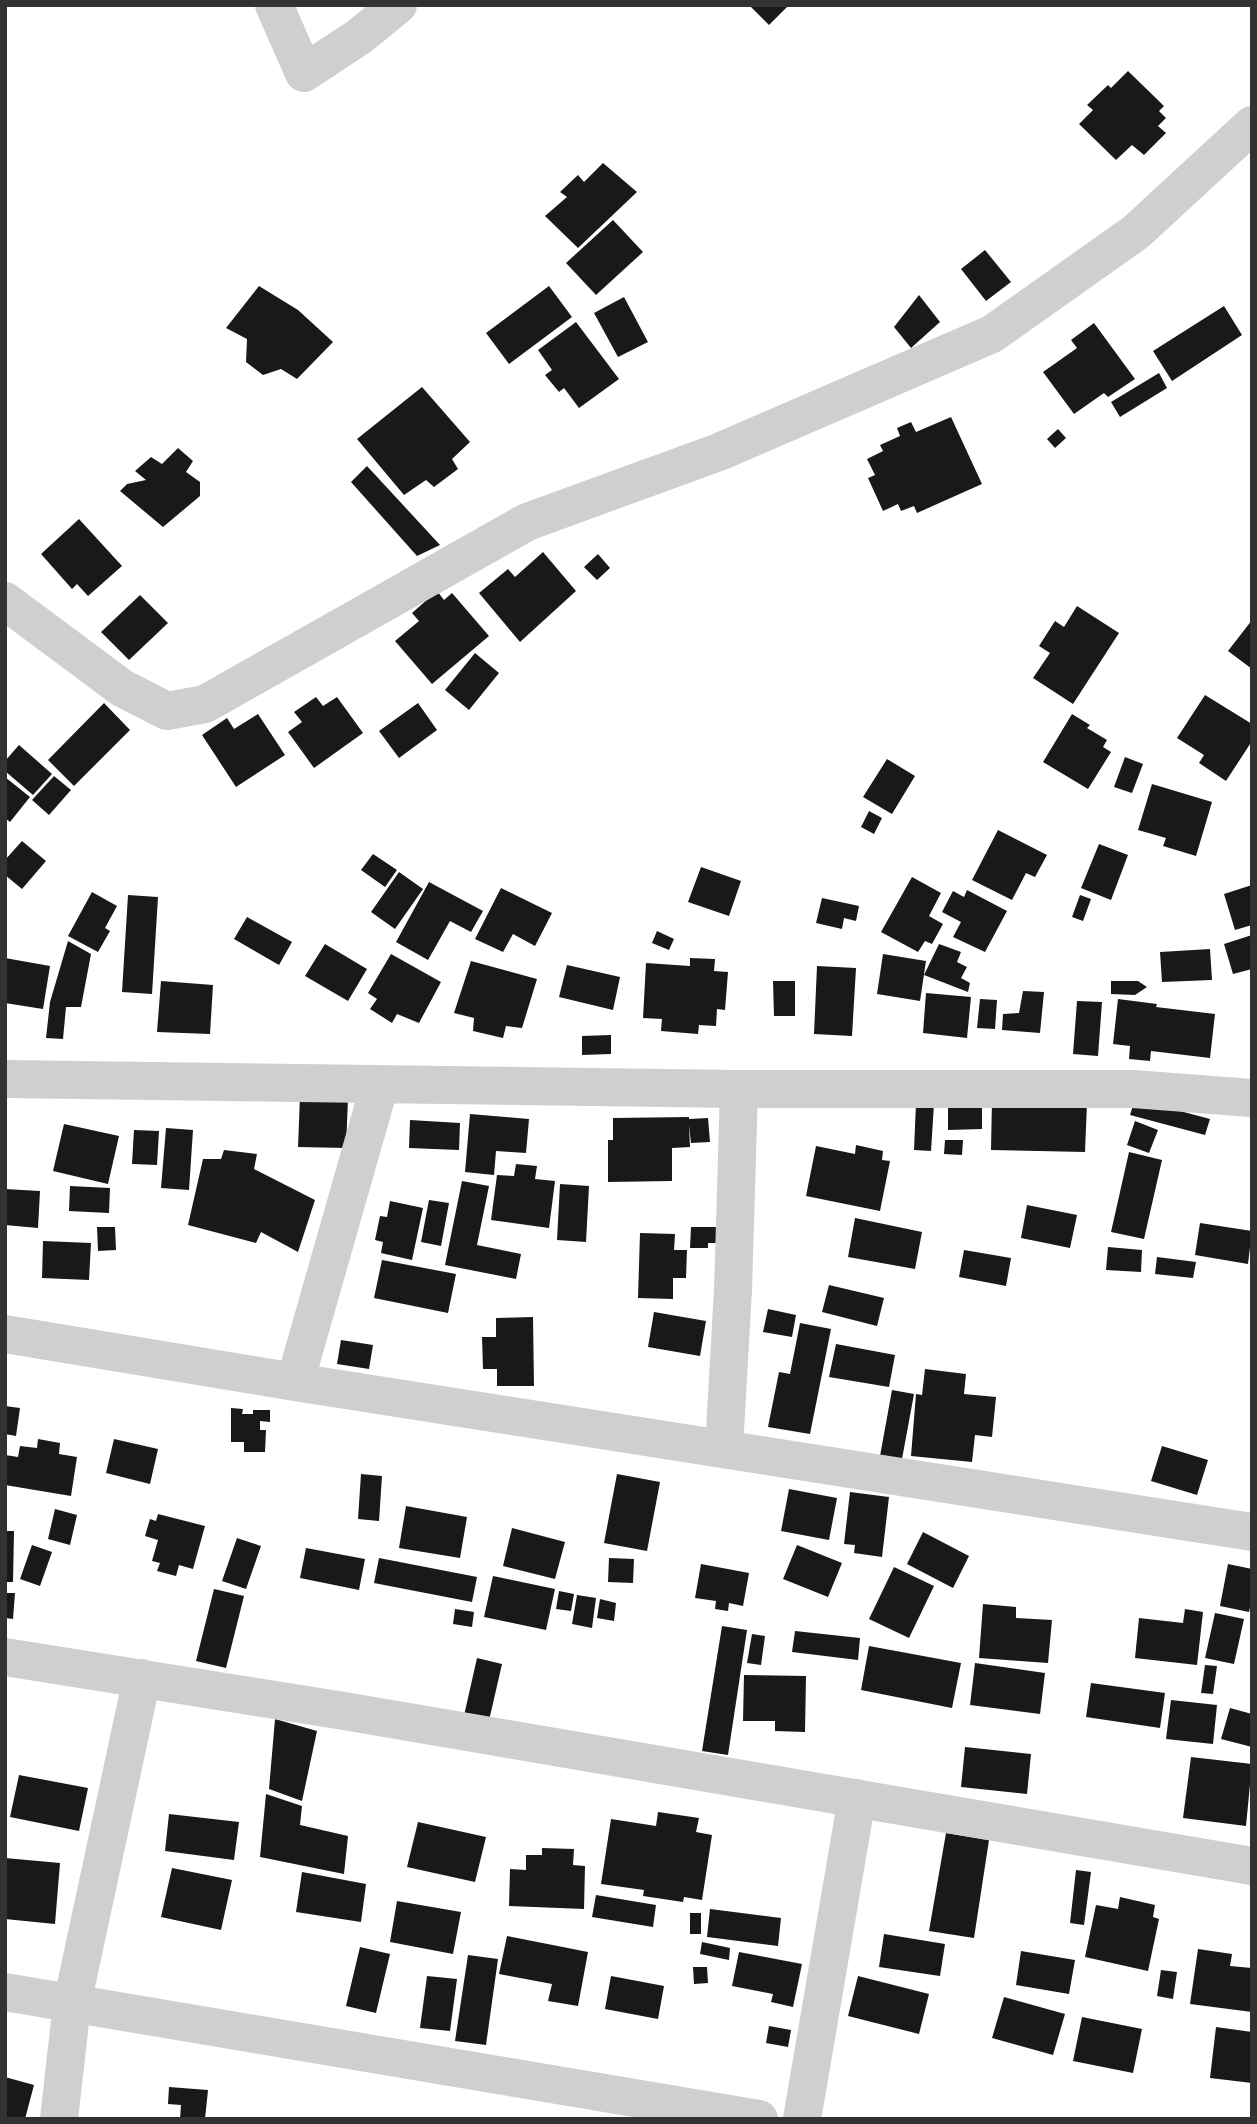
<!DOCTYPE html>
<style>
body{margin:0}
#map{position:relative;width:1257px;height:2124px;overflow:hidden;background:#fff;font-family:Signika,sans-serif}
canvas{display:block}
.frame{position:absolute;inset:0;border:7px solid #323232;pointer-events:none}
</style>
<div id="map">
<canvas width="1257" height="2124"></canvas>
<div class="frame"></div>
</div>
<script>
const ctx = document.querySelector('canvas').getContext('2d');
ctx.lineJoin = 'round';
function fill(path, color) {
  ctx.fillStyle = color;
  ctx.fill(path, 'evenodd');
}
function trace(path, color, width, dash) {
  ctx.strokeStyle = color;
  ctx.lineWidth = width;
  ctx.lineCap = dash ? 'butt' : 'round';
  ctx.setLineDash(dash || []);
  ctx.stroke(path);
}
const building = new Path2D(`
 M749 5H789L769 25Z
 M1128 71 1164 106 1159 111 1166 118 1158 126 1166 133 1144 155 1132 145 1116 160 1079 124 1093 110 1087 105 1108 85 1111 88Z
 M603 163 637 192 578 248 545 216 567 197 560 192 578 175 584 182Z
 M613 220 643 252 596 295 566 263Z
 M985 250 1011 282 986 301 961 269Z
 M259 286 298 310 333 342 297 379 281 369 263 375 246 362 247 339 226 328Z
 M549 286 572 317 509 364 486 333Z
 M919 295 940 322 911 348 894 327Z
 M624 297 648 342 618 357 594 313Z
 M1224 306 1242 335 1172 381 1153 351Z
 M576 322 619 379 579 408 564 388 559 392 545 375 552 370 538 350Z
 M1094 323 1135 379 1108 397 1104 393 1074 414 1043 372 1077 348 1071 340Z
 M1159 373 1167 388 1120 417 1111 402Z
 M422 387 470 442 452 459 458 469 434 487 426 480 404 495 357 439Z
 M951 417 982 484 917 513 914 506 901 511 898 504 883 511 868 478 875 475 867 459 883 451 880 445 900 436 897 428 911 422 916 432Z
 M1058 429 1066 438 1055 448 1047 439Z
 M178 448 193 461 186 472 200 482V496L163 527 120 491 127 484 146 480 135 471 151 457 162 464Z
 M367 466 440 545 417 556 351 482Z
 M79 519 122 566 88 596 77 584 72 589 41 554Z
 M543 552 576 591 520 642 479 593 508 569 515 577Z
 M598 554 610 568 597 580 584 567Z
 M437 591 444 600 452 593 489 636 432 684 395 641 419 621 412 613Z
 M140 595 168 623 129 660 101 632Z
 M1077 606 1119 633 1073 704 1033 678 1050 653 1039 646 1055 621 1064 627Z
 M1252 620V669L1228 651Z
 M475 653 499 673 469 710 445 690Z
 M1205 695 1252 724V741L1226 781 1199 763 1204 755 1177 738Z
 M316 697 323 706 337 697 363 733 314 768 288 732 302 722 294 712Z
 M104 703 130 730 74 786 48 760Z
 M418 703 437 730 399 758 379 731Z
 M258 714 285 755 236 787 202 735 227 718 234 729Z
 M1072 714 1090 725 1087 728 1107 740 1103 747 1111 752 1088 789 1043 762Z
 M19 745 52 774 33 795 5 771V761Z
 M1125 757 1143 764 1132 793 1114 787Z
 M887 759 915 776 892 814 863 797Z
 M54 776 71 790 49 815 32 800Z
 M5 777 30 797 10 822 5 818Z
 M1152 784 1212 802 1196 856 1163 846 1166 838 1138 830Z
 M869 811 882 818 874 834 861 827Z
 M998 830 1047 855 1035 877 1026 873 1012 900 972 880Z
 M22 841 46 861 22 889 5 875V860Z
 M1099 844 1128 855 1111 900 1081 888Z
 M373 854 397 870 385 887 361 870Z
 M701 867 741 881 729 916 688 902Z
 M399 872 423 889 395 929 371 912Z
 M912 877 941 893 929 916 943 924 932 944 925 941 918 952 881 932Z
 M429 882 483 911 471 932 450 921 428 960 396 942Z
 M1252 885V925L1235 930 1224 894Z
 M501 888 552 913 535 946 513 934 503 952 475 939Z
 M967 890 1007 911 985 952 953 937 961 922 942 912 953 891 964 897Z
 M92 892 117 906 105 928 110 931 98 952 68 936Z
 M128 895 158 897 152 994 122 992Z
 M1080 895 1091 899 1083 921 1072 917Z
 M822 898 859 906 856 921 844 918 842 929 816 923Z
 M247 917 292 942 279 965 234 939Z
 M657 931 674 939 669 950 652 943Z
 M1252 935V969L1233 974 1224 944Z
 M68 941 91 954 81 1007H66L63 1039 46 1038 50 1002Z
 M325 944 367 969 348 1001 305 976Z
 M939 944 961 952 957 962 967 967 961 978 970 983 968 992 924 975Z
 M1210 949 1212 980 1162 982 1160 952Z
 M391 954 441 982 419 1023 397 1014 392 1023 370 1009 377 999 368 993Z
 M883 954 926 961 920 1001 877 994Z
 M5 958 50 966 43 1009 5 1003Z
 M690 958 715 959 714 971 728 972 725 1010 717 1009 716 1026 699 1025 698 1034 661 1031 662 1019 643 1018 646 963 690 966Z
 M471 961 537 979 522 1028 506 1026 503 1038 473 1031 474 1018 454 1013Z
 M567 965 620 977 613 1010 559 997Z
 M817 966 856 968 852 1036 814 1034Z
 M161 981 213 985 210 1034 157 1032Z
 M773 981H795V1016H774Z
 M1111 981H1138L1147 987 1135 995 1111 994Z
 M1023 991 1044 992 1040 1033 1002 1030 1003 1014 1019 1013Z
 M926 993 971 997 967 1038 923 1033Z
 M980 999 997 1000 995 1029 977 1028Z
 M1118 999 1157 1004 1156 1007 1215 1014 1210 1058 1151 1051 1150 1061 1129 1059 1130 1046 1113 1044Z
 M1077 1001 1102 1002 1098 1056 1073 1054Z
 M611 1035V1054L582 1055V1036Z
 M982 1093V1129L948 1130V1094Z
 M300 1096 348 1098 346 1148 298 1147Z
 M992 1099 1087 1103 1085 1152 991 1150Z
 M1135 1099 1210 1119 1205 1135 1130 1115Z
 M916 1103 934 1104 931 1151 914 1150Z
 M470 1114 529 1119 526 1153 496 1151 494 1175 465 1172Z
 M689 1117V1119L708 1118 710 1142 691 1143 689 1125 690 1147 672 1148V1181L608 1182V1140H613V1118Z
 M410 1120 460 1123 459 1150 409 1148Z
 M1135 1121 1158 1130 1149 1153 1127 1145Z
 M64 1124 119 1136 108 1184 53 1171Z
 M166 1128 193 1130 189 1190 161 1188Z
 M134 1130 159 1131 157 1165 132 1164Z
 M945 1140H963L962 1155 944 1154Z
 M856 1145 883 1151 882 1160 890 1161 880 1211 806 1196 816 1146 855 1154Z
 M224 1150 257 1154 254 1169 315 1200 298 1252 261 1232 256 1243 188 1225 203 1159H221Z
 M1129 1152 1162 1160 1144 1239 1111 1232Z
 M516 1164 537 1166 535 1179 555 1181 549 1228 491 1220 497 1175 514 1176Z
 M462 1181 489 1186 477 1245 521 1254 516 1279 445 1265Z
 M560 1184 589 1186 586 1242 557 1240Z
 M70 1186 110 1188 109 1213 69 1211Z
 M5 1189 40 1191 38 1228 5 1225Z
 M429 1200 449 1203 441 1246 421 1242Z
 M390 1201 423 1208 412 1260 381 1253 383 1242 375 1240 380 1216 387 1217Z
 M1027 1205 1077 1215 1070 1248 1021 1238Z
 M855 1218 922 1232 915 1269 848 1257Z
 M1200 1223 1252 1231 1248 1264 1195 1255Z
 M97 1227H115L116 1250 98 1251Z
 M691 1227H718V1243H708V1248H690Z
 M640 1233 675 1234 674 1250H687L686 1278H673V1299L638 1298Z
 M43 1241 91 1243 89 1280 42 1278Z
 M1108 1247 1142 1250 1141 1272 1106 1270Z
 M964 1250 1011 1258 1006 1286 959 1277Z
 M1157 1257 1196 1262 1193 1278 1155 1274Z
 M382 1260 456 1274 448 1313 374 1298Z
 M829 1285 884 1298 877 1326 822 1312Z
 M768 1309 796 1315 792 1337 763 1332Z
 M654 1312 706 1321 700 1356 648 1347Z
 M533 1317 534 1386H497V1369H483L482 1337H496V1318Z
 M800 1323 831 1329 810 1434 768 1427 779 1372 790 1374Z
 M341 1340 373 1345 369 1369 337 1364Z
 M836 1344 895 1355 889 1387 829 1377Z
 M925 1369 966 1374 964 1394 996 1397 992 1437 975 1435 972 1462 911 1456 916 1394 922 1395Z
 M892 1390 914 1394 902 1459 880 1456Z
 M5 1406 20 1408 16 1436 5 1434Z
 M231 1408 243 1409 242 1414H253V1410H270V1422L260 1421V1430H266L265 1452H244V1442H231Z
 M38 1439 60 1443 59 1454 77 1457 71 1496 5 1485V1455L18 1457 20 1446 37 1448Z
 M114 1439 158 1449 150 1484 106 1473Z
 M1162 1446 1208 1460 1197 1495 1151 1481Z
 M361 1474 382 1476 379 1521 358 1519Z
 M617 1474 660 1482 647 1551 604 1543Z
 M789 1489 837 1498 829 1540 781 1531Z
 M850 1492 889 1497 882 1557 854 1553 855 1545 844 1544Z
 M406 1506 467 1517 460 1558 399 1548Z
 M55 1509 77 1515 70 1545 48 1539Z
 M158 1514 205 1526 193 1569 179 1565 176 1576 157 1571 160 1563 152 1561 158 1540 145 1536 150 1519 156 1521Z
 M512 1528 565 1542 555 1579 503 1566Z
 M7 1531H14L13 1582H5Z
 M923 1532 969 1556 953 1588 907 1564Z
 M237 1538 261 1546 246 1589 222 1581Z
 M32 1545 52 1552 40 1586 20 1579Z
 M797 1545 842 1563 828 1597 783 1579Z
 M306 1548 365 1559 359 1590 300 1578Z
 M379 1558 477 1577 472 1602 374 1583Z
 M609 1558 634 1559 633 1583 608 1582Z
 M701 1564 749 1573 743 1606 729 1603 728 1611 715 1609 716 1601 695 1598Z
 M1228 1564 1252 1569V1598L1249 1612 1220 1606Z
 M894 1567 934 1586 909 1638 869 1619Z
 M493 1576 555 1589 546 1630 484 1617Z
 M214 1589 244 1596 226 1668 196 1661Z
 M559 1591 574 1594 571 1611 556 1609Z
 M5 1593H15L13 1619 5 1618Z
 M577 1595 596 1598 592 1628 572 1624Z
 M600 1599 616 1603 614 1621 597 1618Z
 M983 1604 1016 1607V1618L1052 1620 1048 1663 979 1658Z
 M455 1609 474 1612 472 1627 453 1624Z
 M1185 1609 1203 1612 1197 1665 1135 1658 1139 1618 1183 1623Z
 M1215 1613 1244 1619 1234 1664 1205 1658Z
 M722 1626 747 1630 728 1755 702 1751Z
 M795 1631 860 1638 858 1660 792 1652Z
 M752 1634 765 1636 761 1665 747 1663Z
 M869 1646 961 1663 952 1708 861 1690Z
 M477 1658 502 1664 488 1725 463 1720Z
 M975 1663 1045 1673 1040 1714 970 1705Z
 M1205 1665 1217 1666 1213 1694 1201 1693Z
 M744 1675 806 1676 805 1732 775 1731V1721H743Z
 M1091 1683 1165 1693 1160 1728 1086 1717Z
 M1171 1700 1217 1705 1213 1744 1166 1739Z
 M1230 1708 1252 1714V1747L1221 1739Z
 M275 1719 317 1731 302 1801 269 1789Z
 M965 1747 1031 1754 1027 1794 961 1787Z
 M1191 1757 1252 1764 1246 1826 1183 1818Z
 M19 1775 88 1788 79 1831 10 1817Z
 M266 1794 302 1806 300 1825 348 1836 344 1874 260 1857Z
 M658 1812 699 1818 696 1832 712 1835 702 1900 684 1897 683 1902 643 1896 644 1890 601 1884 611 1819 656 1826Z
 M169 1814 239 1822 234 1860 165 1851Z
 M418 1822 486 1837 475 1882 407 1867Z
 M946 1833 989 1840 974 1938 929 1931Z
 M542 1848 574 1849 573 1865 585 1866 584 1909 509 1906 510 1869 526 1870V1855H542Z
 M5 1858 60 1863 55 1924 5 1919Z
 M172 1868 232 1880 221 1930 161 1917Z
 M1076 1870 1091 1872 1084 1925 1070 1923Z
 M302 1872 366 1884 361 1922 296 1912Z
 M596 1895 656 1905 653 1927 592 1917Z
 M1120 1897 1155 1905 1153 1917 1159 1919 1148 1971 1085 1957 1096 1905 1118 1909Z
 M397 1901 461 1912 453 1954 390 1942Z
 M710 1909 781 1918 778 1946 707 1937Z
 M690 1913H701V1934H690Z
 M884 1934 945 1944 940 1976 879 1967Z
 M507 1936 588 1952 578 2006 548 2001 552 1984 499 1974Z
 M702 1942 730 1948 729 1960 700 1954Z
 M360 1947 390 1954 376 2013 346 2006Z
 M1198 1949 1232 1954 1230 1966 1252 1968V2012L1190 2004Z
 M1021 1951 1075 1960 1069 1994 1016 1985Z
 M739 1952 802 1964 793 2007 771 2002 773 1994 732 1986Z
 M468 1955 498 1959 486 2045 455 2041Z
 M693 1967H707L708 1983 694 1984Z
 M1161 1970 1177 1972 1173 1999 1157 1996Z
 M427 1976 457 1979 450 2031 420 2028Z
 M611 1976 664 1986 658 2019 605 2009Z
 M858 1976 929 1994 919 2034 848 2016Z
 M1004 1997 1065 2014 1053 2055 992 2038Z
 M1082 2017 1142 2029 1133 2073 1073 2061Z
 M769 2026 791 2030 788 2047 766 2043Z
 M1216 2027 1252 2032V2083L1210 2078Z
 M5 2077 34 2085 25 2119H5Z
 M169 2087 208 2090 205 2119H180L181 2105 168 2104Z`);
const minor = new Path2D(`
 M274 5 304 73 360 36 398 5
 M5 601 122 688 167 711 205 704 527 522 719 452 992 334 1136 232 1252 125
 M5 1079 739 1089H1133L1252 1098
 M5 1334 295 1382 1252 1532
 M295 1382 380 1084
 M724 1448 733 1290 739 1089
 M5 1657 344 1711 1252 1866
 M5 1992 759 2119
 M59 2119 72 2004 142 1678
 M802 2119 857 1798`);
fill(building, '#191919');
trace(minor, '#cfcfcf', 38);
</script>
